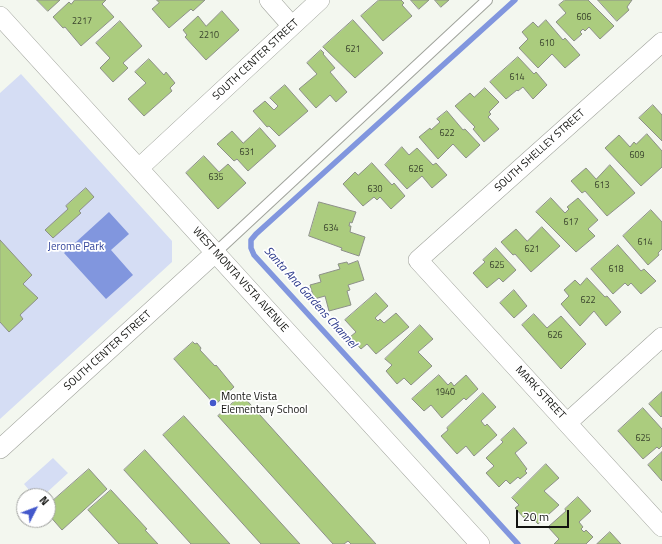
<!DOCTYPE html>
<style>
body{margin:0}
#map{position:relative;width:662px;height:544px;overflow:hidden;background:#f3f7ef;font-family:"Titillium Web",sans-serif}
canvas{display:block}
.north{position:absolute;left:16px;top:488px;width:40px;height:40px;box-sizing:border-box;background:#fff;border:1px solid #a0a19f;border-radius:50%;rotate:48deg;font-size:11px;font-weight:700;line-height:16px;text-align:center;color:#121310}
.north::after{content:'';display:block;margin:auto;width:14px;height:18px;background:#4358cb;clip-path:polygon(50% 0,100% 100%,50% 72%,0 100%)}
.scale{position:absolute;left:516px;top:510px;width:53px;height:18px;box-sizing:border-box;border:2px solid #121310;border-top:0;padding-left:5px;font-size:12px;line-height:14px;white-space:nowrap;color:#121310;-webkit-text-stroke:3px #fff;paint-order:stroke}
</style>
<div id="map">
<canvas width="662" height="544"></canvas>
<div class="north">N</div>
<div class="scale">20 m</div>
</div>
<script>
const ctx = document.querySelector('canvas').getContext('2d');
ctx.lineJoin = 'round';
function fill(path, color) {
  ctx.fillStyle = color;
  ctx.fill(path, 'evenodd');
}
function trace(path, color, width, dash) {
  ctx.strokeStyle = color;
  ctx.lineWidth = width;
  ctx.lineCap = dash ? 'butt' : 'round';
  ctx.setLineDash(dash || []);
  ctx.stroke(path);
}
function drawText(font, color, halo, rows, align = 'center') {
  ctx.font = font + ' "Titillium Web",sans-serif';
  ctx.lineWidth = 3.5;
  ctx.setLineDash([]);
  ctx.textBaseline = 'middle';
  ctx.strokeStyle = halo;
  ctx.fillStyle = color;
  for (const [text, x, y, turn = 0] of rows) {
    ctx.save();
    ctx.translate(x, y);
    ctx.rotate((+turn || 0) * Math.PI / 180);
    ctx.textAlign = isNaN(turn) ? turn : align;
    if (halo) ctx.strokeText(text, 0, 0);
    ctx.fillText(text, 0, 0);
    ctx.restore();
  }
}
const green = new Path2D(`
 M21 74 172 241V262L0 419V93Z
 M53 458 68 473 43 496H34L24 484Z`);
const water = new Path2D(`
 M109 212 129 234 111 250 133 275 106 299 64 253Z`);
const stream = new Path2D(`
 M515 0 256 234 251 240V248L254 255 518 544`);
const building = new Path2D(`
 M37 0H60L48 11Z
 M75 0H106L102 4 114 17 81 46 65 27 63 28 53 17 69 2 71 4Z
 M157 0H205L193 11 191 9 169 28 152 9 159 3Z
 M379 0H401L404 3 402 5 412 16 383 41 361 16Z
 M411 0H429L419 9Z
 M435 0H449L441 7Z
 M565 0H588L614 26 600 39 589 27 585 31 583 29 580 32 582 34 574 41 556 22 566 13 559 5Z
 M598 0H632L627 7 629 10 617 21Z
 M222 11 239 30 206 60 185 37 187 35 183 30 198 16 206 26Z
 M353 20 383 53 355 78 323 47Z
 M546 20 563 40 565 38 580 55 565 68 552 54 538 68 519 48 528 39 522 32 533 22 538 27Z
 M120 21 142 46 123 63 128 68 113 82 100 68 110 58 96 43Z
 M321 50 324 53 323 54 335 68 330 72 347 92 336 102 330 95 316 108 299 89 317 74 307 63Z
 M518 57 534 74 536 72 547 85 533 99 523 87 518 91 517 90 506 99 490 82Z
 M149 59 164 75 166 72 175 83 170 88 172 91 144 116 128 99 146 83 135 72Z
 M285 85 308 111 279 136 269 126 267 127 253 111 265 101 274 110 278 106 270 98Z
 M485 88 499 102 489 112 491 114 488 117 499 129 484 142 473 129 475 127 455 106 470 93 474 97Z
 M653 105 662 115V141L639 118Z
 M447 111 463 130 465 129 480 145 466 158 453 144 438 159 419 137 430 128 431 130 440 122 437 119Z
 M260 128 276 146 248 171 237 159 234 161 217 144 232 131 243 143Z
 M647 134 662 151V167L641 186 605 148 619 135 630 147 634 142 636 144Z
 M402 147 409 155 417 148 433 165 436 163 447 175 432 188 422 176 407 189 385 165Z
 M204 156 219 172 228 164 246 183 218 209 186 173Z
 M372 163 392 185 394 183 405 196 391 209 380 197 377 200 374 197 363 206 343 184 355 172 358 175Z
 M610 165 635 193 607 216 585 191 582 193 571 181 586 168 596 179Z
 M86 188 94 197 79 211 81 213 53 238 45 230 68 209 66 206Z
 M551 198 565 213 569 209 567 207 578 198 598 220 588 229 595 236 576 252 536 212Z
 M319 202 356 212 352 223 350 222 349 226H351L350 232 365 237 359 256 341 250 342 248 309 236Z
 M651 210 662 222V249L658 253 659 255 648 265 623 236Z
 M542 227 560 246 531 272 515 254 513 255 501 242 516 229 527 241Z
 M0 240 32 275 23 284 38 298 20 315 23 319 9 332 0 322Z
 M618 245 641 271 644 269 656 281 641 294 631 283 628 286 625 283 613 294 591 269Z
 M496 248 516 270 503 282 499 278 487 288 473 273 485 262 483 260Z
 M358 261 364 280 348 285 350 290 347 291 351 305 329 311 325 296 314 299 310 285 321 282 319 275 340 269 338 264 347 262 348 264Z
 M587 278 605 297 607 296 621 312 606 326 594 311 580 326 561 304 569 296 564 290 575 280 580 285Z
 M514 290 527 306 514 318 500 303Z
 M376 293 388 306 375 318 378 321 380 319 384 323 396 313 409 327 376 354 367 344 361 349 350 337 356 332 345 320Z
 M534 314 547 328 561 316 586 344 561 369 522 325Z
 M420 325 433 339 418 352 432 366 411 385 404 378 397 384 386 371 392 365 385 359Z
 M193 342 195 344 197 343 201 348 200 350 215 366 216 365 234 387 215 405 174 359Z
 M439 375 448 385 451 382 454 386 466 375 478 389 466 400 464 398 442 418 431 405 424 411 412 399Z
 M662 392V416L661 417 649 404Z
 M483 393 496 407 481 421 485 426 487 424 497 435 474 456 466 446 457 454 441 436 448 430 447 428Z
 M242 395 376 544H351L348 541 344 544H333L218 416Z
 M643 408 662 429V446L659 449 657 447 643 459 618 431Z
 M184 416 300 544H261L163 435Z
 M514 428 527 443 515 453 527 469 525 471 527 473 520 479 518 477 510 484 506 480 499 487 486 473 494 466 486 458 503 442 501 440Z
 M145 450 230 544H191L124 470Z
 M662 452V481L648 465Z
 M546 464 559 478 544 491 559 505 538 524 531 516 526 520 515 508 519 505 512 498Z
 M89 469 107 489 62 530 48 514V505Z
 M111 490 147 529 145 530 158 544H119L88 510Z
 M578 497 591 511 579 522 583 527 581 529 584 532 586 530 593 537 586 544H554L559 539 548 527 566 511 565 509Z
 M610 532 621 544H597Z`);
const lane = new Path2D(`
 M215 253 487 0`);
const street = new Path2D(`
 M269 0 292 26
 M0 16 480 544
 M662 42 418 260 662 527
 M139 168 320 0
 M567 423 662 337
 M0 449 215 253`);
const markers = [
 [213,403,4,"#4358cb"]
];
const numberNames = [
 ["606",584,18],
 ["2217",82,22],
 ["2210",209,36],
 ["610",547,44],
 ["621",353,50],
 ["614",517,78],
 ["622",447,134],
 ["631",247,153],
 ["609",637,156],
 ["626",416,170],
 ["635",216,178],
 ["613",602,186],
 ["630",375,190],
 ["617",571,223],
 ["634",331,229],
 ["614",645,243],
 ["621",532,250],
 ["625",497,266],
 ["618",616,270],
 ["622",588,301],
 ["626",555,336],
 ["1940",445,393],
 ["625",643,439]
];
const streetNames = [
 ["SOUTH CENTER STREET",256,60,-43],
 ["SOUTH SHELLEY STREET",540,151,-42],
 ["WEST MONTA VISTA AVENUE",240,280,48],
 ["SOUTH CENTER STREET",108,351,-42],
 ["MARK STREET",540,393,47]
];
const parkNames = [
 ["Jerome Park",76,247]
];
const poiNames = [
 ["Monte Vista",221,397],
 ["Elementary School",221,410]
];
const waterNames = [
 ["Santa Ana Gardens Channel",310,298,48]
];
fill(green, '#d5ddf4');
fill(water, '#8196de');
trace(stream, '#8196de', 5.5);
fill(building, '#abcc7e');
trace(building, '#8d9089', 1);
trace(lane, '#a0a39c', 12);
trace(street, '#a0a39c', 20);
trace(lane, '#fff', 10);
trace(street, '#fff', 19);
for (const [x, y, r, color] of markers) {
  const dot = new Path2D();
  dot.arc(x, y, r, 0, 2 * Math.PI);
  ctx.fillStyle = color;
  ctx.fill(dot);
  trace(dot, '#fff', 1.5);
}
drawText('9px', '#38412c', null, numberNames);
drawText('11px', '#121310', '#fff', streetNames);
drawText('11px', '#35469b', '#fff', parkNames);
drawText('11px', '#121310', '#fff', poiNames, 'left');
drawText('italic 12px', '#29378a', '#fff', waterNames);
</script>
